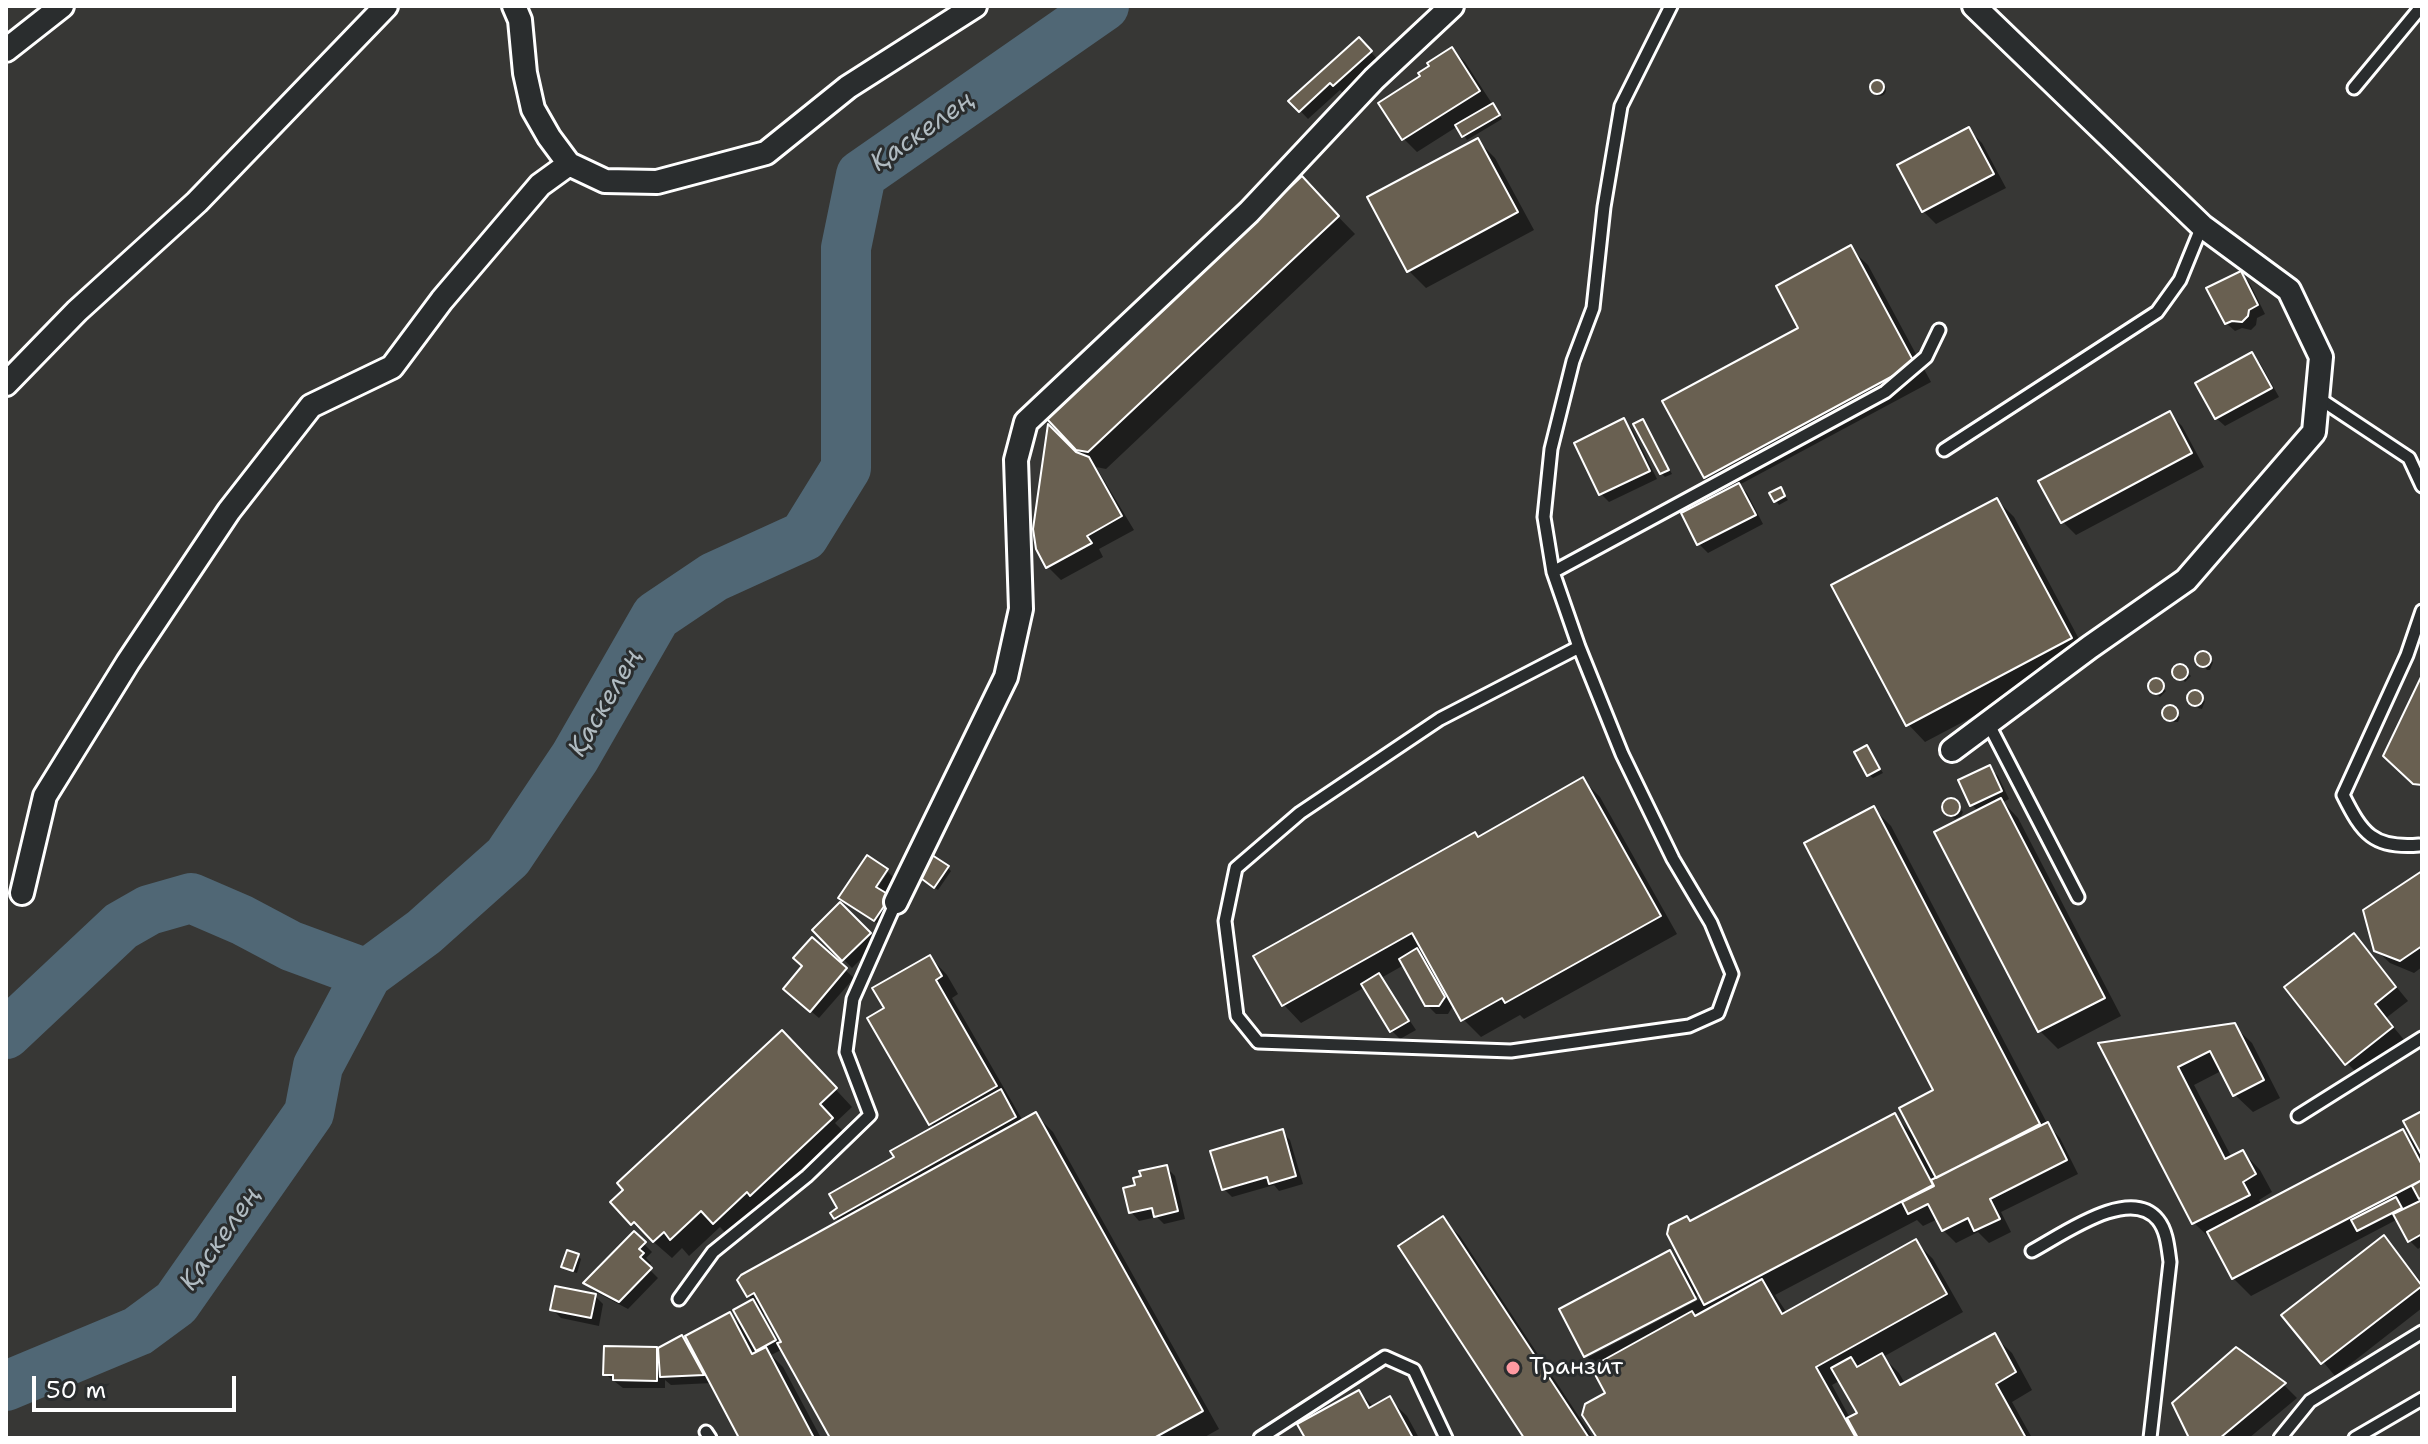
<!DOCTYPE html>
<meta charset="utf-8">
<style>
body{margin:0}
#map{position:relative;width:2428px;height:1444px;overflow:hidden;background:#373735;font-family:"Shantell Sans",sans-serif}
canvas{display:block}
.frame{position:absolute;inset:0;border:8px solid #fff;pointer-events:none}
.scale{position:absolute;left:32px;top:1376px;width:204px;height:36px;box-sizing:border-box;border:4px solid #fff;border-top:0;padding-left:10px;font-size:24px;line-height:28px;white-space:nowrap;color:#fff;-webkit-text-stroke:6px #2a2d2e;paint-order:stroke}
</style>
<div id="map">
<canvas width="2428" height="1444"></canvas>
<div class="frame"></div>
<div class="scale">50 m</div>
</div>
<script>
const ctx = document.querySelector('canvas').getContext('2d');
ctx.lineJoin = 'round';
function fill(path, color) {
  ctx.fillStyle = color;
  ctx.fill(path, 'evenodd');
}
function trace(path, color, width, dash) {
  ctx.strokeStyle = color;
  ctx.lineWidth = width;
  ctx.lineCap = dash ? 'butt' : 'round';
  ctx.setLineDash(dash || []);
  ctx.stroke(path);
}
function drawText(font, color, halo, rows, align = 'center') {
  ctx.font = font + ' "Shantell Sans",sans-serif';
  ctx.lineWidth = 6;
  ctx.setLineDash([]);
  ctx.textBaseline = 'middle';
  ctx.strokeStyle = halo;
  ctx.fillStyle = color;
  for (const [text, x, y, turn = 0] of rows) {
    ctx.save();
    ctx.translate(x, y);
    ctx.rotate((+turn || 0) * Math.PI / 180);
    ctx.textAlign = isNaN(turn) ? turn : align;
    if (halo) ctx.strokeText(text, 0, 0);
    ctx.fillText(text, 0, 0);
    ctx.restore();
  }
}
const shadow = new Path2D(`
 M1359 39 1379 61 1343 93 1340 90 1308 119 1291 101Z
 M1452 49 1465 62 1502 119 1467 140 1458 126 1417 152 1404 139 1423 77Z
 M1874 90a6 6 0 1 1 12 0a6 6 0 1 1-12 0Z
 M1969 130 1982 143 2006 188 1936 224 1923 211Z
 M1477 140 1495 158 1534 230 1426 288 1409 271 1369 198Z
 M1319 197 1355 234 1106 469 1096 467 1134 530 1099 549 1103 557 1061 580 1048 567 1038 549 1075 453 1087 459 1049 418Z
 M1850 248 1868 265 1931 382 1739 485 1747 493 1763 524 1708 553 1699 544 1683 514 1722 494 1705 477Z
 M2240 273 2249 282 2265 314 2257 318 2256 325 2251 330 2242 328 2235 331 2226 323Z
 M2252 354 2260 363 2279 397 2225 426 2216 418Z
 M2169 413 2182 426 2204 467 2076 535 2063 522 2041 482Z
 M1624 421 1632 429 1657 479 1609 502 1601 494Z
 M1646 425 1672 474 1665 477 1661 473Z
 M1780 490 1788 500 1779 505 1776 501Z
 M1997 500 2014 517 2088 656 1925 742 1908 724Z
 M2204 654 2213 662 2210 670H2207L2198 659Z
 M2181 666 2191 676 2185 682 2175 671Z
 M2156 681 2166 691 2160 697 2153 691 2150 685Z
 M2195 692 2205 701 2202 709 2198 708 2190 698Z
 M2170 708 2180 717 2178 722H2171L2167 718 2164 712Z
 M1867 747 1883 773 1873 778 1869 775Z
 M1989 768 1998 776 2009 799 2003 802 2018 818 2121 1016 2058 1049 2040 1031 1937 833 1979 812 1972 805Z
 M1583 780 1600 797 1677 934 1524 1019 1520 1015 1481 1037 1463 1019 1454 1004 1448 1014H1436L1427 1005 1404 965 1381 978 1416 1030 1400 1039 1392 1031 1365 987 1301 1023 1284 1005 1256 957Z
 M1952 800 1963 812 1961 816 1955 819 1945 811 1946 802Z
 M1874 809 1891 826 2048 1125 2060 1138 2078 1174 2001 1212 2011 1232 1989 1243 1978 1232 1956 1243 1943 1230 1938 1219 1923 1226 1917 1220 1775 1295 1787 1313 1916 1242 1933 1259 1963 1312 1883 1357 1899 1373 1906 1385 1994 1336 2012 1353 2032 1390 2012 1402 2032 1438H1600L1584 1415 1587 1405 1608 1394 1593 1368 1596 1366 1586 1356 1561 1310 1670 1253 1686 1269 1669 1234 1671 1226 1687 1218 1691 1223 1895 1116 1914 1136 1901 1108 1936 1091 1806 844ZM1704 1292 1706 1296 1587 1358V1353ZM1841 1380 1859 1413 1850 1418 1832 1385Z
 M948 868 951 871 938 890 924 880Z
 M888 872 895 879 885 894 890 898 884 928 841 898 869 894 872 896Z
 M2422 873V967L2414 973 2390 963 2376 950Z
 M840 905 878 942 852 968 815 930Z
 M2354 935 2408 1001 2386 1018 2405 1041 2360 1076 2347 1063Z
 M812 940 854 978 819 1018 794 997Z
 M930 957 947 975 958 994 952 998 1023 1121 1035 1114 1053 1132 1219 1429 1203 1438H833L783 1349 771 1355 783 1367 821 1438H741L712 1383 671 1385 665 1380V1388H623L605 1374V1348L658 1350 681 1337 692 1348 729 1314 745 1330 753 1301 748 1295 840 1223 836 1218 897 1158 935 1128 931 1124 886 1009ZM767 1312 784 1343 780 1344 763 1314Z
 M2234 1026 2252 1043 2280 1098 2253 1112 2235 1095 2223 1070 2194 1085 2232 1158 2243 1152 2260 1170 2272 1192 2259 1200 2262 1205 2403 1131 2417 1146 2422 1113V1246L2418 1249 2409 1240 2398 1219 2251 1296 2233 1278 2212 1240 2194 1223 2101 1045Z
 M799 1050 852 1107 835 1123 849 1137 732 1240 720 1227 689 1256 682 1248 672 1258 632 1223Z
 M1282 1132 1290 1140 1303 1184 1279 1191 1274 1185 1232 1197 1224 1189Z
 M1166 1167 1175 1176 1185 1219 1164 1224 1157 1217 1139 1221 1131 1212Z
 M1442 1219 1460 1236 1593 1438H1527Z
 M634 1234 652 1252 646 1258 651 1263 647 1267 658 1278 628 1309 594 1291 586 1283Z
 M2384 1237 2422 1283V1308L2335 1376 2284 1315Z
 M578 1256 581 1259 577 1273 567 1270 564 1267Z
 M595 1296 603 1304 599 1326 561 1318 553 1310Z
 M2236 1350 2284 1385 2297 1398 2249 1438H2191Z
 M1359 1392 1374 1407 1389 1399 1407 1416 1419 1438H1307Z`);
const river = new Path2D(`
 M6 1034 121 926 149 910 191 898 242 920 291 946 367 974
 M6 1386 138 1331 176 1303 309 1113 318 1066 367 974 424 932 508 857 575 757 656 616 714 577 804 536 846 468V248L861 175 1104 6`);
const building = new Path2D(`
 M1359 37 1372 51 1333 86 1330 83 1299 112 1288 101Z
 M1452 47 1480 91 1402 140 1378 103 1420 76 1418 73 1429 66 1427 63Z
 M1870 87a7 7 0 1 1 14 0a7 7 0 1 1-14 0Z
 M1493 103 1500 115 1462 137 1455 125Z
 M1969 127 1994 174 1922 212 1897 165Z
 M1478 138 1518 212 1407 272 1367 197Z
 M1302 176 1339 216 1088 452 1076 450 1046 418Z
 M1851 245 1915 364 1704 478 1662 401 1798 328 1776 286Z
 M2241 271 2258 305 2249 310 2248 316 2242 322 2232 321 2225 324 2206 288Z
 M2252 352 2272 388 2215 419 2195 383Z
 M2170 411 2192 453 2061 523 2038 481Z
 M1624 418 1650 471 1599 495 1574 443Z
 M1643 419 1669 470 1660 474 1633 424Z
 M1048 424 1076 452 1089 457 1122 516 1087 536 1092 543 1046 568 1036 549 1033 529Z
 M1739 483 1756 515 1697 545 1681 513Z
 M1781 487 1785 496 1774 502 1769 493Z
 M1997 498 2072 638 1906 726 1831 585Z
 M2195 659a8 8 0 1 1 16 0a8 8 0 1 1-16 0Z
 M2172 672a8 8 0 1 1 16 0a8 8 0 1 1-16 0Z
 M2422 675V785L2413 784 2383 756Z
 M2148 686a8 8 0 1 1 16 0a8 8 0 1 1-16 0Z
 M2187 698a8 8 0 1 1 16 0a8 8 0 1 1-16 0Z
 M2162 713a8 8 0 1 1 16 0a8 8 0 1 1-16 0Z
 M1867 745 1880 769 1867 776 1854 752Z
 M1990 765 2002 791 1970 806 1958 780Z
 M1583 777 1661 916 1505 1003 1502 998 1461 1021 1412 933 1282 1006 1253 956 1475 832 1478 837Z
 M2001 798 2105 998 2038 1032 1934 832Z
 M1942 807a9 9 0 1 1 18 0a9 9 0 1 1-18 0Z
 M1874 806 2040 1124 1936 1178 1899 1108 1933 1090 1804 843Z
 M867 855 888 869 876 887 891 896 874 921 838 898Z
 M932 855 949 866 934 888 918 876Z
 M2422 871V946L2400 961 2374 951 2363 910Z
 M840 902 871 933 842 961 812 930Z
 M2354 933 2396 987 2375 1004 2393 1027 2345 1065 2284 987Z
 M812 937 847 968 810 1012 783 989 802 966 793 958Z
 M1417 948 1445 997 1439 1006H1425L1399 959Z
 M930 955 942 976 936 980 997 1086 929 1125 867 1018 884 1008 872 988Z
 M1379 973 1409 1021 1390 1032 1361 984Z
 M2235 1023 2264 1080 2233 1096 2210 1051 2178 1067 2225 1159 2243 1150 2256 1174 2243 1182 2250 1195 2192 1224 2098 1043Z
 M782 1030 837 1088 820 1104 833 1118 750 1196 747 1192 713 1224 701 1211 670 1240 664 1232 653 1242 634 1222 631 1225 610 1202 623 1190 617 1183Z
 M1001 1089 1016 1117 834 1219 830 1213 837 1208 829 1194 894 1157 890 1151Z
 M2422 1111V1156L2403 1121Z
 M1036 1112 1203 1411 1154 1438H830L777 1343 781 1342 754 1293 747 1297 737 1280 741 1275Z
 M1895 1113 1933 1185 1704 1305 1667 1234 1669 1225 1687 1216 1690 1221Z
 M2048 1122 2067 1160 1990 1199 2000 1219 1974 1231 1968 1218 1942 1231 1928 1204 1908 1214 1902 1202 1934 1186 1931 1180Z
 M1283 1129 1296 1176 1269 1184 1267 1177 1222 1190 1210 1151Z
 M2403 1129 2422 1165V1180L2232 1279 2207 1232Z
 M1167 1165 1178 1211 1154 1217 1152 1208 1129 1213 1123 1188 1135 1185 1133 1178 1141 1176 1139 1171Z
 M2422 1180V1197L2419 1199 2412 1186Z
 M2396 1197 2402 1208 2357 1231 2351 1220Z
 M2422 1200V1234L2408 1242 2393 1214Z
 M1443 1216 1589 1438H1524L1398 1246Z
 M634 1231 646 1242 639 1249 644 1253 640 1257 652 1268 619 1302 583 1283Z
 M2384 1235 2422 1286 2321 1364 2281 1315Z
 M1916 1239 1947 1294 1816 1367 1856 1438H1597L1582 1415 1585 1404 1605 1393 1591 1367 1692 1311 1695 1316 1762 1279 1782 1314Z
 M567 1250 579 1254 573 1271 561 1267Z
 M1670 1250 1696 1299 1584 1357 1559 1309Z
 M555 1286 596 1294 591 1318 550 1310Z
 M753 1299 776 1340 756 1351 733 1310Z
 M730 1312 752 1354 766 1347 814 1438H739L685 1336Z
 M1995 1333 2016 1372 1996 1384 2026 1438H1858L1847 1418 1857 1413 1831 1368 1851 1357 1857 1367 1882 1353 1900 1385Z
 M682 1335 704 1375 660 1377 658 1348Z
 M604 1346 657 1347V1381L613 1380V1375H603Z
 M2236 1347 2286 1383 2220 1438H2189L2172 1403Z
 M1359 1390 1369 1408 1390 1396 1413 1438H1305L1297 1424Z`);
const lane = new Path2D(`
 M2354 88 2422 6
 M2317 397 2409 458 2422 486
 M1944 450 2157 312 2180 280 2202 226
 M1553 572 1885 392 1926 357 1939 330
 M1579 647 1440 719 1300 813 1236 868 1225 921 1237 1016 1258 1042 1511 1051 1689 1026 1718 1013 1732 974 1711 923 1673 859 1622 754 1579 647 1553 572 1544 517 1551 449 1573 361 1593 308 1604 207 1621 106 1671 6
 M1988 723 2078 897
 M2419 845C2373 849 2362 833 2343 795L2407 655 2422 611
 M2298 1116 2422 1038
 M2032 1251C2062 1235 2130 1185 2158 1220 2167 1231 2168 1248 2170 1262L2150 1438
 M679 1299 713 1252 807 1176 870 1115 846 1052 853 999 896 902
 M706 1432 710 1438
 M1260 1438 1385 1357 1414 1370 1446 1438
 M2280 1438 2310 1401 2422 1332
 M2355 1438 2422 1399`);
const street = new Path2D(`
 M514 6 520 20 525 73 533 109 549 137 569 164 605 181 657 182 766 153 848 87 975 6
 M6 50 62 6
 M6 384 77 311 197 202 386 6
 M1952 750 2090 647 2186 580 2314 432 2321 357 2289 290 2202 226 1974 6
 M22 893 45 796 128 662 229 511 311 406 392 367 442 300 540 185 569 164
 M896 902 1006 677 1021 609 1016 460 1026 422 1249 212 1374 79 1452 6`);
const markers = [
 [1513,1368,8,"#ff9aa2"]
];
const poiNames = [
 ["Транзит",1529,1368]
];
const waterNames = [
 ["Қаскелең",923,132,-35],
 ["Қаскелең",606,703,-60],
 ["Қаскелең",221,1239,-55]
];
fill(shadow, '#0007');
trace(river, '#506775', 50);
fill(building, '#696051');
trace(building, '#fff', 2);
trace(lane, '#fff', 17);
trace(street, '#fff', 28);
trace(lane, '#2a2d2e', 11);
trace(street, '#2a2d2e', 22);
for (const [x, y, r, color] of markers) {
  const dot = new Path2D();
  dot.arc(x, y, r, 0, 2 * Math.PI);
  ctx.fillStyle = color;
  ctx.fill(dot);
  trace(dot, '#2a2d2e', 3);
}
drawText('24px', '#fff', '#2a2d2e', poiNames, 'left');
drawText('italic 26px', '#b0bbc1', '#2a2d2e', waterNames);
</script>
